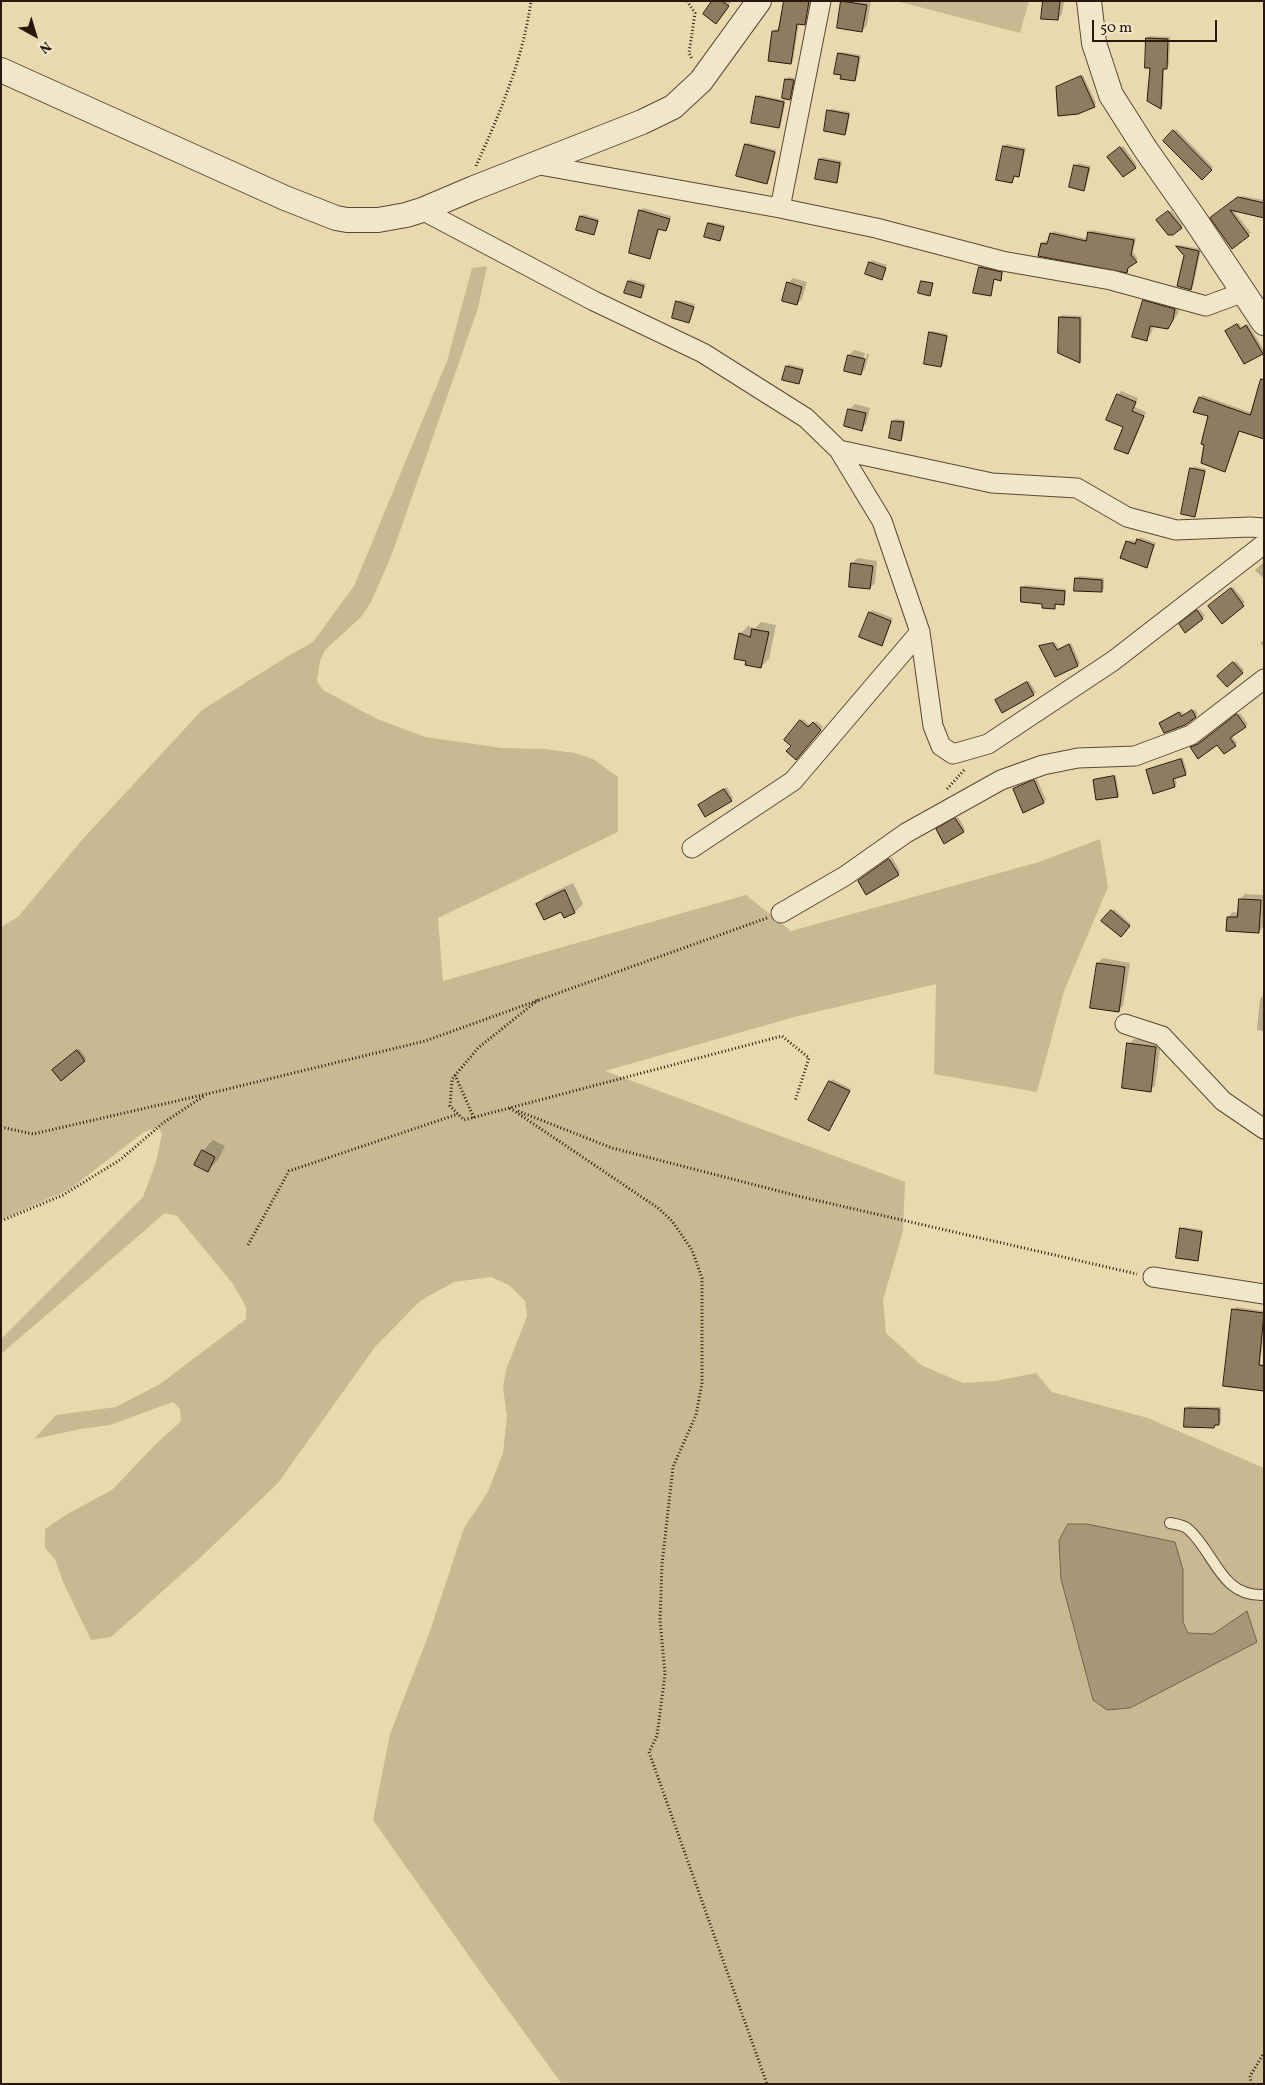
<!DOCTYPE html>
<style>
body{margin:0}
#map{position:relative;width:1265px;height:2085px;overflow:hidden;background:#e8daae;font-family:Vollkorn,serif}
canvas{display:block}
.frame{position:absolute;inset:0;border:2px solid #2b160c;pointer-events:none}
.north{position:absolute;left:10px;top:10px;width:50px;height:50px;-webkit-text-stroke:4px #f0e7ca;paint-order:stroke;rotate:141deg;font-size:14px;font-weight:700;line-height:20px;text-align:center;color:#2b160c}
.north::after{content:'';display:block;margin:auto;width:18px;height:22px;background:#2b160c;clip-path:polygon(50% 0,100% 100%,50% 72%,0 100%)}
.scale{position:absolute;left:1092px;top:20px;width:125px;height:22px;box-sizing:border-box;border:2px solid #2b160c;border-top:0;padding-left:6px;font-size:15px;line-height:18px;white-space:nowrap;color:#2b160c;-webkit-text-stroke:4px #f0e7ca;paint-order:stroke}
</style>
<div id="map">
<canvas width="1265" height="2085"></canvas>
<div class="frame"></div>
<div class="north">N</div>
<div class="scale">50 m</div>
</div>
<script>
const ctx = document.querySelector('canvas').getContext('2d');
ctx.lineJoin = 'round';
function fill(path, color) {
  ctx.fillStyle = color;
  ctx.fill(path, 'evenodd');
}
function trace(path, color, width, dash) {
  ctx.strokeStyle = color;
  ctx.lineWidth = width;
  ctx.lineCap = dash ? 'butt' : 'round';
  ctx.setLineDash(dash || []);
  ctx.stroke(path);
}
const green = new Path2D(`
 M896 1H1029L1020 33Z
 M487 266 478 308 392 554 371 602 361 617 325 650 320 661 317 681 323 690 377 719 425 737 502 748 545 749 575 753 593 759 618 777V832L438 918 443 981 746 895 791 931 1039 862 1100 839 1108 887 1064 991 1037 1092 934 1074 936 984 798 1016 605 1071 905 1182 903 1231 883 1300 886 1333 921 1365 963 1383 995 1381 1036 1373 1052 1392 1148 1418 1264 1468V2084H562L481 1973 373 1820 390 1734 430 1631 464 1528 488 1492 503 1453 507 1416 503 1388 506 1370 527 1316 525 1301 509 1285 491 1277 454 1282 420 1301 375 1347 278 1483 201 1557 111 1637 91 1640 63 1582 55 1559 45 1548V1529L69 1513 112 1490 154 1446 181 1421 180 1409 173 1402 110 1425 81 1429 34 1439 56 1415 116 1407 160 1384 246 1319V1307L233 1284 177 1216 165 1213 1 1354V1339L143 1197 156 1162 162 1134 158 1127 144 1132 70 1189 1 1220V927L18 917 81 841 202 710 288 656 313 642 354 586 447 361 472 268Z`);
const water = new Path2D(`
 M1068 1524H1087L1175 1542 1183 1570V1622L1188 1633 1213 1634 1247 1611 1257 1642 1130 1708 1107 1710 1093 1700 1061 1579 1059 1541Z`);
const shadow = new Path2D(`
 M714 1H732L721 17Z
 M785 1H811L806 22 804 24 799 23 793 61 791 63 774 31 776 29 780 30Z
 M843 1H871L867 25 862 31 838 27Z
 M1044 1H1064L1062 14 1057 19Z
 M1149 36 1170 37 1169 65 1164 67 1163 106 1161 107 1151 67 1147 38Z
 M841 52 861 55 857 78 855 80 839 54Z
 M1083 75 1096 103 1094 106 1057 88Z
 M789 77 795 78 792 96 790 98H786L781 125 779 127 757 97 759 95 783 100 786 79Z
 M831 109 850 112 847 131 845 133 829 111Z
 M1176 129 1213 167 1202 179 1165 141Z
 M748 143 776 150 769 181 766 183 746 145Z
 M1006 144 1026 148 1020 173 1018 176 1015 175 1012 182 1004 147Z
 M1123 146 1137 165 1123 176 1111 155Z
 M822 157 842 161 838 180 836 182 820 159Z
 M1078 163 1091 166 1086 187 1084 189 1071 186 1076 165Z
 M1242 196 1264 200V217L1233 210 1251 233 1248 235 1214 216Z
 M643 208 671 216 668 228 665 230 660 228 650 257 640 210Z
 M1171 210 1183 225 1181 228 1160 218Z
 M583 214 599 219 594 233 581 216Z
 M711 222 725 225 720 240 709 224Z
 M1091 230 1136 238 1133 252 1138 259 1130 265 1127 271 1042 244 1045 241 1049 242 1053 231 1088 239Z
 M1180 245 1201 249 1193 287 1191 289 1185 256 1178 246Z
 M872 260 887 265 881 279 870 263Z
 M982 265 1004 270 1000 280 995 278 990 295 975 292 980 267Z
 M793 278 807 282 802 299 797 304 788 283Z
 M631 279 646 284 640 297 629 282Z
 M1149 296 1180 304 1178 314 1172 322 1167 328 1154 325 1151 334 1146 339 1144 301Z
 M680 300 695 304 688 321 677 302Z
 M1062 315 1082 316 1081 360 1080 362 1060 317Z
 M1239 323 1242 328 1248 324 1264 350 1262 353 1229 329Z
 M932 331 948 334 943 364 941 366 930 333Z
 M854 350 865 353 861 370H863L867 354H869L865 369 860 374 849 355Z
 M789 364 804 368 799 383 787 366Z
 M1121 391 1138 398 1135 407 1146 412 1131 449 1127 453 1125 426 1118 395Z
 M1202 395 1252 413 1240 430 1225 470 1209 416 1195 411Z
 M855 404 870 408 866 424 861 429 849 410Z
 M895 419 905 420 903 437 901 439 893 421Z
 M1194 466 1206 469 1196 513 1194 515 1192 469Z
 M1140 537 1156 543 1146 566 1127 542 1130 540 1137 542Z
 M858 558 877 561 875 583 870 588 852 563Z
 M1264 562V579L1255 570Z
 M1079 576 1104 578V589L1101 591 1076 578Z
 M1025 585 1066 589 1065 601 1063 603H1057L1054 608 1043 603 1023 587Z
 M1233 587 1245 602 1222 622 1212 604Z
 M1200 609 1205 616 1185 631 1183 622Z
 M872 610 893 618 882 645 870 613Z
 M761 622 776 625 769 659 761 667 747 660 740 634 748 626 755 628Z
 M1264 640V647L1260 643Z
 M1055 642 1059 649 1071 643 1080 663 1078 665 1041 646Z
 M1236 661 1244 670 1227 686 1219 676Z
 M1029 681 1036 692 1003 711 996 700Z
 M1195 709 1198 714 1185 724 1163 721 1182 711 1184 715Z
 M1240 713 1248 724 1232 736 1237 743 1235 745 1218 743 1191 748Z
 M803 719 811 726 816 721 823 727 796 758 793 746 785 739Z
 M1183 758 1187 772 1175 777 1177 784 1175 786 1147 770Z
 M1116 775 1119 794 1117 796 1094 780 1096 778Z
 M1037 779 1046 800 1044 802 1014 789Z
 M727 787 733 798 731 800 699 805Z
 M958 817 965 829 963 831 940 827Z
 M892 857 900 872 898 874 862 879Z
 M573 883 583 904 575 912 565 917 562 910 537 904 545 896Z
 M1245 894 1264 895V926L1259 932 1228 917 1233 912 1239 913 1240 899Z
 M1114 909 1131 924 1120 936 1103 921Z
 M1103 958 1130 963 1123 1006 1118 1011 1098 963Z
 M1262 997H1264V1031L1257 1030 1260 999Z
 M1134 1039 1161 1042 1155 1086 1150 1091 1129 1044Z
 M79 1049 86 1058 61 1079 56 1068Z
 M832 1079 851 1089 831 1127 810 1119Z
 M213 1140 225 1146 218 1160 207 1171 203 1151Z
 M1184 1227 1203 1230 1199 1257 1197 1259 1182 1229Z
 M1236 1307 1264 1311V1334L1260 1364H1264V1390L1234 1310Z
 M1188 1406 1221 1407V1422L1214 1427 1186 1408Z`);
const building = new Path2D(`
 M712 1H722L729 6 716 24 703 14Z
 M784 1H809L805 25 797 24 791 64 768 61 772 31H778Z
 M841 1 867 5 862 32 837 28Z
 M1043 1H1060L1058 20 1041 19Z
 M1146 38 1168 39 1167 69H1163L1161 109 1147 101 1150 68H1145Z
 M838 53 859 57 855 81 840 79 841 75 834 74Z
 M1081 76 1095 107 1078 114 1058 116 1056 87Z
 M785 79 794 80 790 100 782 98Z
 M756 96 784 102 779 128 751 123Z
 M827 110 849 114 845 135 824 131Z
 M1173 130 1212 170 1202 180 1163 141Z
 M745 144 775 152 767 184 736 176Z
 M1003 146 1024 150 1019 177 1014 176 1012 183 996 180Z
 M1120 147 1136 168 1123 177 1107 157Z
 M819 159 840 163 837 183 815 179Z
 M1074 165 1089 168 1084 191 1069 187Z
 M1238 197 1264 203V218L1230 210 1249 236 1232 249 1210 218Z
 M639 210 670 219 666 231 658 229 650 259 629 253Z
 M1168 211 1182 228 1173 235H1168L1156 220Z
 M580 216 598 221 594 235 576 230Z
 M708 223 724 227 720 241 704 237Z
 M1088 232 1134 240 1131 255 1137 262 1128 268 1127 273 1038 256 1041 243 1047 244 1050 233 1086 241Z
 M1176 246 1199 251 1191 290 1177 286 1184 256Z
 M869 262 886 268 882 280 865 274Z
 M979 267 1002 272 1001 281 994 279 991 296 973 293Z
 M628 281 644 286 641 298 624 293Z
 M921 281 933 283 930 296 918 293Z
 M787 282 802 287 797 305 782 301Z
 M1143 300 1175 309 1173 320 1168 329 1150 326 1147 341 1132 337Z
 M676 301 694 307 689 323 672 318Z
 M1059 317 1080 318V363L1058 353Z
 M1237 324 1240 329 1246 325 1263 354 1244 364 1225 331Z
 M929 332 947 336 941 367 924 364Z
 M848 355 865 359 861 375 844 371Z
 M786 366 803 370 799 384 782 380Z
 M1261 379 1264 380V439L1239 431 1225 472 1201 463 1204 445 1201 444 1208 416 1193 412 1199 397 1250 415Z
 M1117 394 1136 402 1132 411 1144 416 1128 454 1114 449 1123 427 1106 420Z
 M848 409 866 413 862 431 844 426Z
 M892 421 904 422 901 441 889 438Z
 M1190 468 1205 471 1195 517 1181 514Z
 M1137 539 1154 545 1147 568 1120 558 1126 541 1135 544Z
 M851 563 873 566 870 589 849 587Z
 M1075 578 1102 580V592L1074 591Z
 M1021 587 1065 591 1064 605 1055 604V609L1042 608V604L1021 602Z
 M1231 588 1244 606 1222 624 1208 606Z
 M1197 610 1203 619 1185 633 1179 624Z
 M869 612 891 621 882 646 859 637Z
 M752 629 769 632 761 668 745 665 746 661 734 659 739 633 750 637Z
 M1053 643 1057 650 1069 644 1078 666 1055 677 1039 646Z
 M1233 662 1243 673 1227 687 1217 676Z
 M1027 682 1034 695 1002 713 995 700Z
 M1192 710 1196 717 1185 725 1164 733 1159 723 1179 712 1181 716Z
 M1237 714 1246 727 1230 738 1236 746 1224 754 1217 745 1198 759 1190 747 1198 744Z
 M800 720 808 727 813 722 821 730 796 760 786 751 791 746 784 740Z
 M1181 759 1186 775 1173 779 1175 787 1153 794 1146 770Z
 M1114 776 1118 797 1096 800 1093 780Z
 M1034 780 1044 803 1023 813 1013 789Z
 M724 789 732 801 705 817 698 805Z
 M955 818 964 832 944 844 936 829Z
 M889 859 899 875 866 895 858 881Z
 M565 890 575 913 564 918 561 912 544 920 536 904Z
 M1239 899 1261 900 1259 933 1226 931 1227 917H1237Z
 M1111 910 1130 926 1121 937 1101 921Z
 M1097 963 1125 967 1119 1012 1090 1008Z
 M1127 1043 1156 1047 1151 1092 1122 1088Z
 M77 1050 85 1061 61 1081 52 1070Z
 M829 1081 850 1091 829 1131 808 1120Z
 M202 1150 215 1157 208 1172 194 1165Z
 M1180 1228 1202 1232 1198 1261 1176 1258Z
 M1232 1309 1264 1313 1259 1365 1264 1366V1391L1223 1386Z
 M1185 1408 1219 1409V1425H1215L1214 1428 1184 1427Z`);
const path = new Path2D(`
 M687 1 695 13 689 53 692 59
 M476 166C500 113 523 59 531 1
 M947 789 965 769
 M538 1000 478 1048 452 1079 450 1106 464 1120 782 1036 809 1058 795 1101
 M455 1075 474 1118
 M510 1108 658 1208 672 1221 692 1250 702 1278V1383L696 1415 673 1467 662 1564 660 1620 665 1674 657 1736 649 1752 767 2084
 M518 1111 612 1148 802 1197 1137 1274
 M1 1127 33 1134 207 1094 425 1041 767 918
 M1 1221 63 1195 120 1160 163 1123 204 1096
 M248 1245 289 1171 458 1114
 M1251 2084 1250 2076 1264 2053`);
const service = new Path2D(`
 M1170 1523C1175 1524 1184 1525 1188 1529 1215 1552 1220 1597 1264 1595`);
const minor = new Path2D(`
 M534 164 780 208 876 228 1002 261 1111 280 1206 306 1244 292
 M780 208 821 1
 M422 210 594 301 703 353 806 418 839 450 882 521 920 632 933 726 941 746 953 754 988 744 1113 661 1264 544
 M839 450 992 483 1077 488 1127 517 1176 530 1250 527 1264 528
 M692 848 793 781 920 632
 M781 913 845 876 906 833 1001 780 1043 765 1078 758 1135 756 1191 735 1264 679
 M1125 1024 1162 1036 1223 1101 1264 1129
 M1153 1277 1264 1294`);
const tertiary = new Path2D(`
 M1089 1 1094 43 1111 95 1146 150 1194 218 1264 323
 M1 70 285 198 336 218 347 220H378L406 215 422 210 474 188 642 122 673 107 701 81 759 1`);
fill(green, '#c8b992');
fill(water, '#a89777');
trace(water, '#76634c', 1);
fill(shadow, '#0003');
fill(building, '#8d7c60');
trace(building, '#2b160c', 1);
trace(service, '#5a4734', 12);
trace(minor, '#5a4734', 21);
trace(tertiary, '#5a4734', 26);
trace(path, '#2b160c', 3, [1, 2.5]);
trace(service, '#f0e7ca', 10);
trace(minor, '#f0e7ca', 19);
trace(tertiary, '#f0e7ca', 24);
</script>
